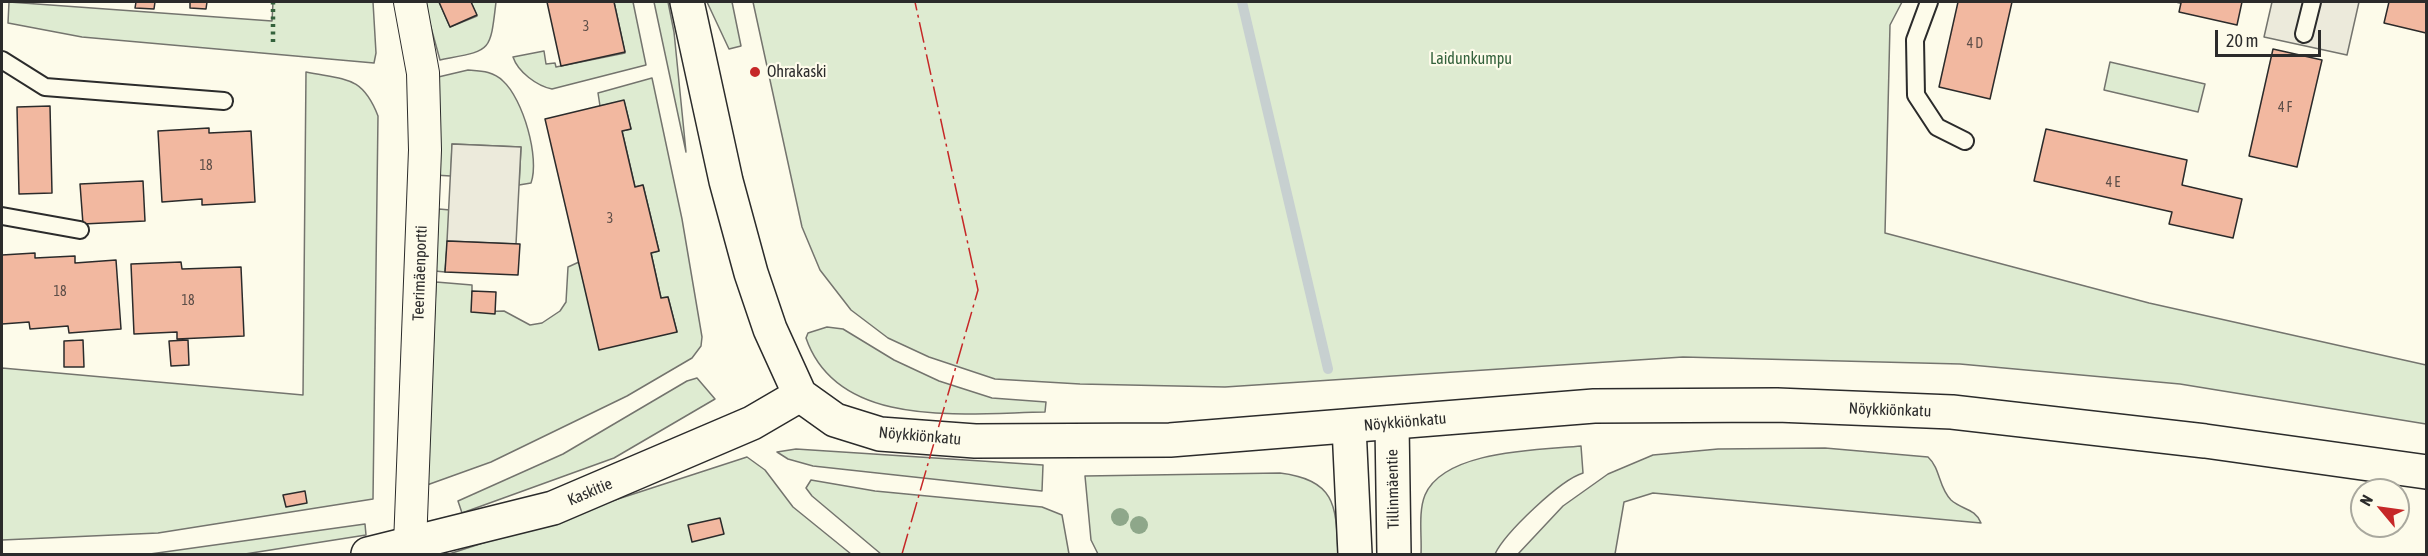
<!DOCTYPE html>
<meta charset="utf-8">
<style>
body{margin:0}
#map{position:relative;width:2428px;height:556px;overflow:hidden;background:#fdfbea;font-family:"Asap Condensed",sans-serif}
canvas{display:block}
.frame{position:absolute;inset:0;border:3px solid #2b2b2b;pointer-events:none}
.north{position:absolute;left:2350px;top:478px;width:60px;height:60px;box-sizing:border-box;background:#fdfbea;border:2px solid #a9a89e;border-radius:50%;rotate:299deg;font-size:16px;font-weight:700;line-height:24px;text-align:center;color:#2b2b2b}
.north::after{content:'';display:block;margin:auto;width:21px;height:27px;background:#c62828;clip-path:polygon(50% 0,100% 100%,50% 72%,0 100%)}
.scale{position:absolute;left:2215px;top:30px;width:106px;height:27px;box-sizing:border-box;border:3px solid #2b2b2b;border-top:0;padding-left:8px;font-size:18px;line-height:21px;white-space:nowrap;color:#2b2b2b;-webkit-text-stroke:4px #fdfbea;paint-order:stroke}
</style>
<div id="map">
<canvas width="2428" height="556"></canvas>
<div class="frame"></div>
<div class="north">N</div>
<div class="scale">20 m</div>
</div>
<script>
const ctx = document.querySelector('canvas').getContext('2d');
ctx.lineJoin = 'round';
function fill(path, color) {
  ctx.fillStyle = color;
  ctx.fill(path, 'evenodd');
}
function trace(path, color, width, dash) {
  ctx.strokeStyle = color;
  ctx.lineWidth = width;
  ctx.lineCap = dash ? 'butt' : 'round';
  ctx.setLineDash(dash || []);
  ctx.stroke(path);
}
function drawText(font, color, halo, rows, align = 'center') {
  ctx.font = font + ' "Asap Condensed",sans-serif';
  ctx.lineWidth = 4.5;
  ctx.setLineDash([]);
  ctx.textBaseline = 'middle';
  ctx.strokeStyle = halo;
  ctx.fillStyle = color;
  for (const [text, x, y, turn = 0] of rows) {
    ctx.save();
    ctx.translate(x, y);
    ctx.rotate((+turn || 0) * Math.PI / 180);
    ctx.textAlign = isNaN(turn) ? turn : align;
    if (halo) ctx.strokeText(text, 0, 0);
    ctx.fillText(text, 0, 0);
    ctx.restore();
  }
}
const green = new Path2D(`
 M9 2 272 21 273 2H373L376 53 374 63 82 37 8 23Z
 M424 2H439L450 27 477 16 471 2H496C490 54 491 50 440 60Z
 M614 2H633L646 65 552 89C537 86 518 72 513 57L544 51 546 64 555 63 556 67 625 53Z
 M654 2H668L674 32 686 152Z
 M707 2H732L741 46 729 49Z
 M753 2H1902L1890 25 1885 233 2149 303 2426 365V424L2180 384 1960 364 1683 357 1225 387 1080 384 995 379 929 357 888 338 851 310 820 270 802 227Z
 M2110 62 2205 84 2198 112 2104 90Z
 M468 70C481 71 493 71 503 81 523 99 540 158 531 183L519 185 521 147 452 144 451 176 434 175V78Z
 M306 72C345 80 362 75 378 116L373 499 158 533 2 540V368L303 395Z
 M652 78 682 219 702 337 701 346 692 358 627 396 491 462 427 485 436 282 472 285V312L504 311 530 325 542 323 560 311 566 302 568 267 579 262 677 332 668 297 661 298 651 253 659 251 643 185 635 187 622 131 631 129 624 101 600 106 598 93Z
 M439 209 450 210 445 272 435 271Z
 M827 327 843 329 894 360 939 381 992 398 1046 402 1045 412C967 413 838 431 806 338L808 333Z
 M697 378 715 399 614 458 462 513 458 501 563 454 687 381Z
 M1581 446 1583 473C1560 480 1505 533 1495 554H1421C1422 536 1418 512 1425 495 1444 450 1539 450 1581 446Z
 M1825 448 1928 457C1941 469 1938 487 1951 500 1962 510 1975 508 1981 523L1653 493 1624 502 1615 554H1518L1563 506 1608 474 1653 455 1718 449Z
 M796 449 1043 465 1042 491 813 466 788 459 777 452Z
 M747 457 765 470 793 507 851 554H449Z
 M1280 473C1337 480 1336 507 1338 554H1098L1091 540 1085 476Z
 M811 480 875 491 1042 507 1062 515 1069 554H881L812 496 806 488Z
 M365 524 366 535 245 554H150Z`);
const parking = new Path2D(`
 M2272 2H2359L2347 55 2264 37Z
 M452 144 521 147 516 244 447 241Z`);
const stream = new Path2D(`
 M1242 2 1328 369`);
const building = new Path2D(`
 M136 2H155L154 9 135 8Z
 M190 2H207L206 9 190 8Z
 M439 2H471L477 15 450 27Z
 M547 2H614L625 52 561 66Z
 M1958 2H2012L1990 99 1939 87Z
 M2175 2H2242L2237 25 2179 12 2181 3Z
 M2389 2H2426V33L2384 23Z
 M2273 49 2322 60 2297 167 2249 156Z
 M624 100 631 129 622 131 635 187 643 185 659 251 651 253 661 298 668 297 677 332 599 350 545 119Z
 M50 106 52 193 19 194 17 107Z
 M209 128V133L251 131 255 202 202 205V199L162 202 158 131Z
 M2046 129 2187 160 2182 185 2242 199 2233 238 2169 224 2172 212 2034 181Z
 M143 181 145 221 83 224 80 184Z
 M447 241 520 244 518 275 445 272Z
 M35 253V258L75 256V263L116 260 121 329 69 333 68 326 30 329 29 322 2 324V255Z
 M181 262 182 269 241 267 244 336 177 339V332L134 334 131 264Z
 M472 291 496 292 495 314 471 312Z
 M83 340 84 367H64V341Z
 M188 340 189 365 171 366 169 341Z
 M305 491 307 503 286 507 283 495Z
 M720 518 724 534 692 542 688 525Z`);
const lane = new Path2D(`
 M1929 2 1915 40 1916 95 1937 127 1965 141
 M2304 34 2312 2
 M2 60 45 87 224 101
 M2 216 80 230`);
const street = new Path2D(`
 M410 545 425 150 423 73 410 2`);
const secondary = new Path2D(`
 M1392 424 1394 554
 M1349 427 1355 554
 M368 554 553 508 752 423 800 395`);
const primary = new Path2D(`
 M687 2 726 181 751 273 770 329 800 395 835 420 880 434 975 441 1170 440 1594 406 1777 405 1952 412 2205 441 2426 472`);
const hedge = new Path2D(`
 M273 42V2`);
const power = new Path2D(`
 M902 554 978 290 915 2`);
const trees = [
 [1120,517],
 [1139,525]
];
const markers = [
 [755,72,6,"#c62828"]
];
const numberNames = [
 ["3",586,27],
 ["4 D",1975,44],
 ["4 F",2285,108],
 ["18",206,166],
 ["4 E",2113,183],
 ["3",610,219],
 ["18",60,292],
 ["18",188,301]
];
const parkNames = [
 ["Laidunkumpu",1471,59]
];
const poiNames = [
 ["Ohrakaski",767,72]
];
const streetNames = [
 ["Teerimäenportti",420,273,-88],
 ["Nöykkiönkatu",1890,410,2],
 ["Nöykkiönkatu",1405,422,-5],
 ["Nöykkiönkatu",920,436,5],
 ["Tillinmäentie",1393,489,-91],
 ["Kaskitie",590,492,-23]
];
fill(green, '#deebd1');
trace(green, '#74746e', 1.5);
fill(parking, '#eceadb');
trace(parking, '#74746e', 1.5);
trace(stream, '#c7d0d0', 10);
fill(building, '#f2b8a0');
trace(building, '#2b2b2b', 1.5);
trace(lane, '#2b2b2b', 20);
trace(street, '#2b2b2b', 34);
trace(secondary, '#2b2b2b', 36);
trace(primary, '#2b2b2b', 36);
trace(lane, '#fdfbea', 16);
trace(street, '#fdfbea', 32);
trace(secondary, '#fdfbea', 33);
trace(primary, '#fdfbea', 33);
trace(hedge, '#34623c', 4.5, [3, 4.5]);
trace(power, '#c62828', 1.5, [21, 4.5, 3, 4.5]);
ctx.fillStyle = '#8ea78a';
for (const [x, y] of trees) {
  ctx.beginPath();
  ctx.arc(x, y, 9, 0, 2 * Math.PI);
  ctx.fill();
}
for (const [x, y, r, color] of markers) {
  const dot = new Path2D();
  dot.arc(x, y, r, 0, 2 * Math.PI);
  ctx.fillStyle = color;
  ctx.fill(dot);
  trace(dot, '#fdfbea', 2);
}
drawText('14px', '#5d4e48', null, numberNames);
drawText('16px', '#34623c', '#fdfbea', parkNames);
drawText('16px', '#2b2b2b', '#fdfbea', poiNames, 'left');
drawText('16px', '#2b2b2b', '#fdfbea', streetNames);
</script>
